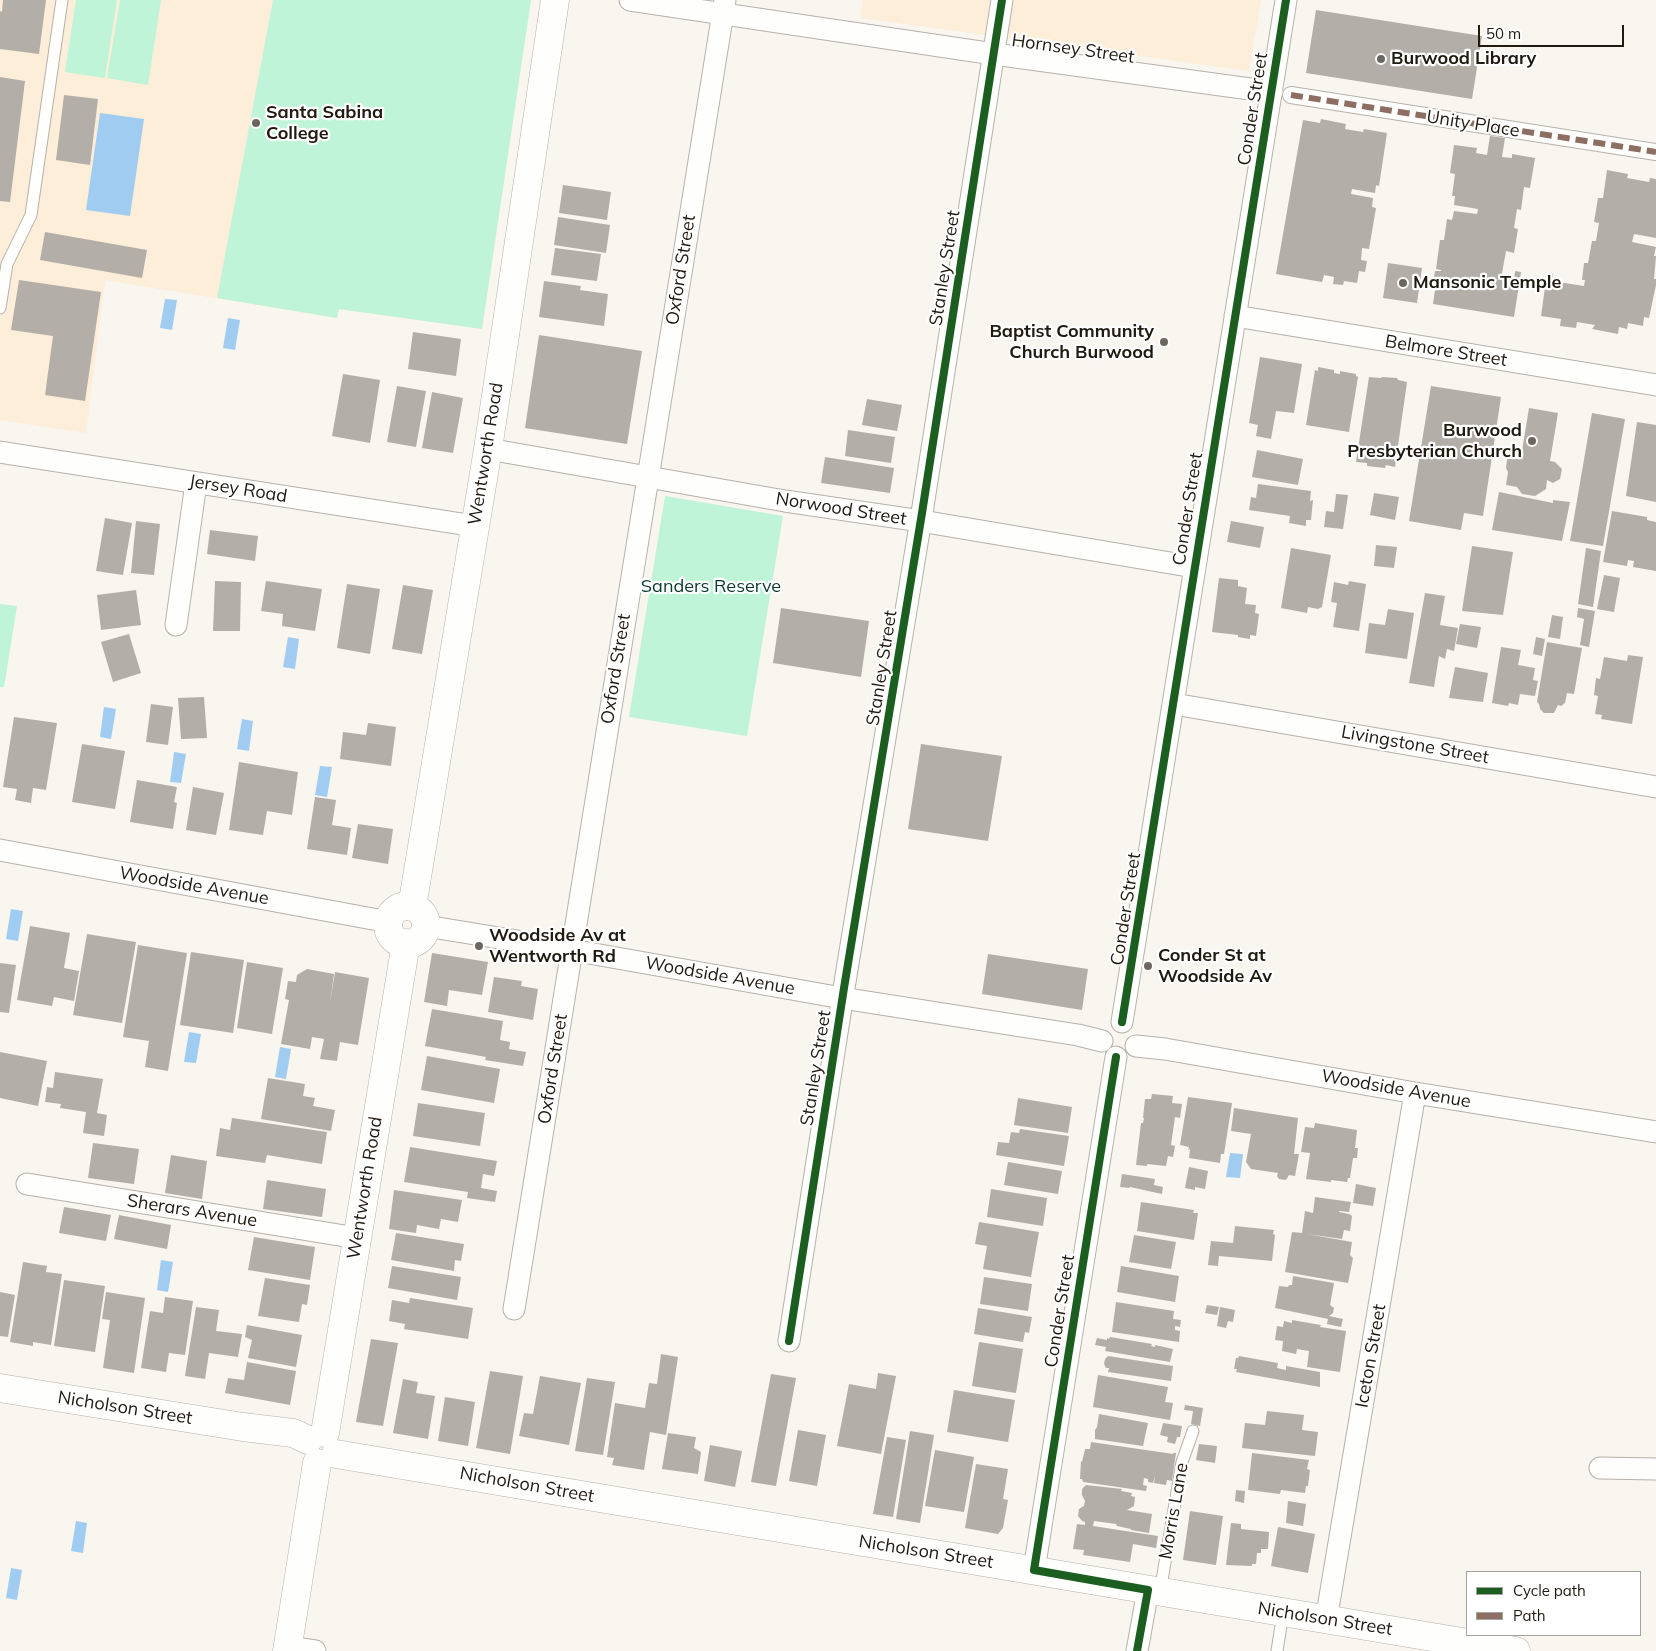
<!DOCTYPE html>
<style>
body{margin:0}
#map{position:relative;width:1656px;height:1651px;overflow:hidden;background:#f9f5ef;font-family:Mulish,sans-serif}
canvas{display:block}
.legend{position:absolute;left:1466px;top:1571px;width:175px;height:65px;box-sizing:border-box;background:#fff;border:1px solid #a6a39f;margin:0;padding:6px 9px;list-style:none;font-size:15px;color:#201a10}
.legend li{display:flex;align-items:center;gap:10px;height:25px}
.legend b{width:25px;border:1px solid #a6a39f}
.scale{position:absolute;left:1478px;top:25px;width:146px;height:22px;box-sizing:border-box;border:2px solid #201a10;border-top:0;padding-left:6px;font-size:15px;line-height:18px;white-space:nowrap;color:#201a10;-webkit-text-stroke:4px #fff;paint-order:stroke}
</style>
<div id="map">
<canvas width="1656" height="1651"></canvas>
<ul class="legend">
<li><b style="height:6px;background:#1b5e20"></b>Cycle path</li>
<li><b style="height:6px;background:#8d6e63"></b>Path</li>
</ul>
<div class="scale">50 m</div>
</div>
<script>
const ctx = document.querySelector('canvas').getContext('2d');
ctx.lineJoin = 'round';
function fill(path, color) {
  ctx.fillStyle = color;
  ctx.fill(path, 'evenodd');
}
function trace(path, color, width, dash) {
  ctx.strokeStyle = color;
  ctx.lineWidth = width;
  ctx.lineCap = dash ? 'butt' : 'round';
  ctx.setLineDash(dash || []);
  ctx.stroke(path);
}
function drawText(font, color, halo, rows, align = 'center') {
  ctx.font = font + ' Mulish,sans-serif';
  ctx.lineWidth = 4.5;
  ctx.setLineDash([]);
  ctx.textBaseline = 'middle';
  ctx.strokeStyle = halo;
  ctx.fillStyle = color;
  for (const [text, x, y, turn = 0] of rows) {
    ctx.save();
    ctx.translate(x, y);
    ctx.rotate((+turn || 0) * Math.PI / 180);
    ctx.textAlign = isNaN(turn) ? turn : align;
    if (halo) ctx.strokeText(text, 0, 0);
    ctx.fillText(text, 0, 0);
    ctx.restore();
  }
}
const built = new Path2D(`
 M0 0H531L482 329 339 309 337 318 105 280 86 433 0 420Z
 M863 0H1261L1249 71 861 18Z`);
const green = new Path2D(`
 M76 0H117L105 78 65 72Z
 M120 0H161L148 85 107 78Z
 M273 0H531L482 329 339 309 337 318 217 298Z
 M665 496 783 516 747 736 629 717Z
 M0 604 17 606 4 687H0Z`);
const water = new Path2D(`
 M100 113 144 119 130 216 86 210Z
 M165 299 177 300 172 330 160 328Z
 M228 318 240 320 235 350 223 348Z
 M288 637 299 639 295 669 283 667Z
 M104 707 116 709 111 739 100 737Z
 M242 719 253 721 249 751 237 749Z
 M174 752 186 754 181 783 170 782Z
 M320 766 332 767 327 797 315 795Z
 M11 909 23 911 18 941 6 939Z
 M189 1032 201 1034 196 1063 184 1062Z
 M280 1047 291 1049 286 1079 275 1077Z
 M1230 1153 1243 1154 1240 1178 1226 1177Z
 M161 1260 173 1262 168 1292 157 1290Z
 M76 1521 87 1523 83 1553 71 1551Z
 M11 1568 22 1570 17 1600 6 1598Z`);
const building = new Path2D(`
 M3 0H46L39 54 0 49V11L2 12Z
 M1316 10 1482 36 1472 99 1306 73Z
 M0 77 25 81 10 202 0 201Z
 M64 95 98 99 90 165 56 160Z
 M1321 119 1346 124 1345 129 1363 132 1364 129 1387 133 1379 186 1376 185 1375 193 1352 189 1351 194 1373 198 1372 207 1376 208 1369 249 1362 248 1361 260 1367 261 1365 272 1359 271 1357 283 1344 281 1343 285 1333 284 1334 277 1324 275 1322 282 1276 274 1303 120 1320 123Z
 M1490 136 1505 138 1502 157 1512 158V154L1535 158 1530 188 1524 187 1521 210 1517 209 1514 228 1518 229 1514 253 1506 251 1501 279 1514 281 1515 271 1521 272 1514 317 1433 304 1435 290 1432 289 1435 271H1441V270L1436 269 1440 240H1444L1447 219 1452 220 1454 211 1477 214 1478 209 1454 205 1455 196H1452L1455 174 1450 173 1454 145 1477 148 1476 153 1487 155Z
 M1607 170 1628 174 1627 178 1649 182 1650 178 1656 179V238L1634 234 1632 242 1656 247 1654 256H1656L1654 279H1656V285L1649 318 1644 317 1643 326 1628 323 1627 329 1619 327 1618 334 1592 329 1595 325 1577 322 1576 328 1560 326 1561 319 1541 316 1547 273 1553 274 1552 281 1584 286 1585 280H1582L1584 263H1588L1592 241H1596L1599 223 1594 222 1598 198H1603Z
 M563 185 611 192 607 220 559 213Z
 M558 217 610 225 606 253 554 245Z
 M45 232 147 250 142 278 40 260Z
 M555 248 601 254 597 281 551 275Z
 M1388 263 1422 268 1417 303 1383 298Z
 M19 280 101 292 85 401 45 395 53 336 11 330Z
 M544 281 581 286 580 290 608 294 604 326 539 317Z
 M413 332 461 339 456 376 408 369Z
 M539 335 642 351 627 444 525 428Z
 M1260 357 1302 364 1294 413 1276 411 1271 439 1256 436 1258 425 1249 423Z
 M1318 367 1334 370V373L1340 374V371L1356 374V376L1358 377 1349 432 1306 425 1315 370 1318 371Z
 M343 374 380 380 370 443 332 436Z
 M1369 377 1381 378 1382 377 1397 378 1398 380 1407 382 1395 467 1386 465 1385 468 1367 466V463L1356 462Z
 M397 386 426 391 416 447 387 442Z
 M1431 386 1501 397 1483 516 1464 513 1461 530 1409 521Z
 M432 392 463 398 453 453 422 448Z
 M867 399 902 405 897 431 862 425Z
 M1529 408 1558 413 1550 461 1555 462 1562 469 1560 479 1553 483 1547 480 1546 489 1535 496 1522 494 1517 487 1506 485 1508 472 1506 468 1508 452 1516 453 1515 456 1521 457Z
 M1592 413 1625 419 1603 546 1570 541Z
 M1637 422 1656 425V502L1626 496Z
 M848 430 895 437 891 463 845 456Z
 M1257 450 1303 459 1298 485 1252 477Z
 M825 457 894 468 890 493 821 483Z
 M1258 484 1311 491 1310 501 1313 500 1311 520H1306V526L1289 523 1290 516 1249 510 1251 497 1256 498Z
 M1499 492 1553 503V500L1570 502 1562 541 1492 530Z
 M1374 493 1399 497 1395 520 1370 515Z
 M1336 494 1348 495 1343 529 1324 527 1326 511 1334 512Z
 M1612 511 1647 517V520L1656 522V571L1633 567 1634 561 1628 560 1627 566 1603 562Z
 M105 518 132 523 123 575 96 571Z
 M136 521 160 524 154 575 131 573Z
 M1231 521 1264 527 1260 548 1227 542Z
 M210 530 258 536 255 561 207 554Z
 M1376 545 1397 547 1394 568 1374 566Z
 M1472 546 1513 552 1503 615 1462 611Z
 M1291 548 1331 555 1322 607 1318 609 1308 607 1307 613 1281 608Z
 M1586 548 1601 551 1593 607 1578 604Z
 M1604 575 1620 578 1614 612 1597 609Z
 M1219 578 1238 580V586L1247 588 1245 604 1256 605 1255 613 1259 614 1256 636 1250 635V639L1238 637V635L1212 632Z
 M215 581 241 582 240 631H213Z
 M266 581 322 589 315 631 282 626 283 614 261 611Z
 M1349 581 1366 584 1359 631 1333 627 1337 603 1331 602 1334 582 1348 585Z
 M347 584 380 589 370 654 337 648Z
 M403 585 433 590 422 654 392 649Z
 M136 590 141 625 101 630 97 595Z
 M1425 593 1445 596 1440 625 1458 628 1454 651 1447 649 1445 659 1439 656 1434 687 1409 683Z
 M781 608 869 621 861 677 773 663Z
 M1578 608 1595 611 1589 647 1580 645 1584 619 1577 617Z
 M1388 609 1414 613 1407 659 1365 653 1369 623 1385 625Z
 M1552 615 1563 617 1560 639 1548 637Z
 M1460 624 1481 627 1477 648 1456 644Z
 M129 634 141 673 113 682 101 642Z
 M1536 637 1545 639 1542 656 1533 654Z
 M1547 642 1582 648 1574 694 1567 693 1565 703 1561 706 1558 705 1554 713H1544L1540 709 1539 704 1537 702Z
 M1501 647 1521 650 1518 665 1535 668 1533 680 1538 681 1535 696 1520 694 1518 705 1509 703 1508 706 1492 703Z
 M1628 655 1643 657 1632 724 1601 719 1602 715 1595 714 1598 696 1594 695 1596 678 1600 679 1604 657 1627 661Z
 M1455 667 1488 673 1483 702 1449 698Z
 M204 697 207 738 181 739 178 698Z
 M151 704 173 707 168 745 146 742Z
 M14 717 57 723 46 790 33 788 31 803 15 800 17 789 3 787Z
 M368 723 396 727 391 766 340 759 343 732 366 735Z
 M82 744 125 751 115 809 72 802Z
 M921 744 1002 756 988 841 908 829Z
 M239 762 298 772 292 815 267 811 263 835 229 830Z
 M137 780 177 787 174 802 177 803 173 829 130 822Z
 M193 787 224 793 216 835 186 830Z
 M315 797 336 800 332 825 351 828 347 855 307 849Z
 M358 824 393 829 388 864 352 858Z
 M30 926 70 933 64 968 79 971 74 1001 54 997 52 1006 17 1000Z
 M87 934 136 942 122 1023 73 1015Z
 M138 945 187 953 168 1071 145 1067 149 1041 123 1037Z
 M191 952 244 960 233 1033 180 1025Z
 M432 953 488 962 482 995 449 990 447 1006 424 1002Z
 M988 954 1088 969 1082 1010 982 994Z
 M247 962 283 968 272 1034 237 1028Z
 M0 963 16 965 9 1013 0 1012Z
 M307 969 334 974 330 1003 335 972 369 978 358 1045 340 1042 337 1061 320 1059 324 1039 312 1037 310 1049 281 1044 289 1000 285 999 288 981 296 982 297 975Z
 M494 977 522 981 521 986 538 989 533 1020 488 1012Z
 M432 1009 503 1021 500 1040 510 1042 509 1049 526 1052 523 1066 485 1060 486 1057 425 1046Z
 M0 1052 47 1061 38 1106 0 1098Z
 M427 1056 500 1069 494 1103 421 1090Z
 M55 1072 103 1079 97 1113 107 1115 104 1136 83 1133 86 1112 60 1108 61 1104 45 1102 47 1087 53 1088Z
 M268 1078 305 1084 303 1096 315 1098 313 1106 335 1110 331 1131 261 1119Z
 M1152 1094 1173 1096 1172 1103 1182 1104 1180 1118 1175 1117 1171 1145 1175 1146 1173 1157 1168 1156 1166 1166 1147 1164V1166L1136 1165 1141 1123H1143L1144 1118H1143L1145 1099H1151Z
 M1188 1097 1232 1103 1224 1154H1221L1220 1163 1189 1158 1190 1149 1188 1150 1189 1147 1180 1145Z
 M1018 1098 1072 1107 1068 1133 1014 1125Z
 M418 1103 485 1113 480 1146 413 1136Z
 M1234 1108 1298 1118 1294 1154H1299L1295 1176 1289 1175 1286 1180 1279 1179 1277 1176 1278 1173 1251 1169 1246 1162 1251 1134 1231 1131Z
 M232 1118 327 1132 322 1164 267 1155 265 1163 216 1156 220 1128 230 1130Z
 M1315 1123 1357 1130 1355 1148H1358L1357 1158H1353L1350 1178H1348L1347 1182 1331 1180V1182L1306 1179 1310 1153 1301 1152 1305 1127 1314 1128Z
 M1020 1129 1069 1136 1064 1166 996 1155 998 1142 1009 1143 1011 1132 1019 1133Z
 M93 1143 139 1149 134 1184 88 1178Z
 M410 1147 497 1161 494 1176 483 1174 481 1188 497 1191 495 1202 467 1198 468 1192 404 1182Z
 M171 1155 207 1161 202 1199 165 1193Z
 M1008 1162 1062 1171 1058 1194 1004 1185Z
 M1189 1167 1208 1171 1205 1189 1195 1187V1190L1185 1188Z
 M1122 1174 1155 1179 1154 1185 1163 1187 1162 1194 1130 1187 1129 1188 1120 1187Z
 M267 1180 326 1189 322 1217 263 1209Z
 M1356 1184 1376 1188 1373 1206 1353 1203Z
 M991 1189 1047 1198 1043 1226 987 1217Z
 M394 1190 462 1200 458 1222 441 1219 439 1229 417 1225 416 1233 389 1229Z
 M1315 1197 1351 1202 1349 1212 1339 1211V1212L1349 1214 1352 1216 1350 1231 1344 1230 1342 1239 1307 1234 1352 1242 1350 1255 1353 1258 1348 1283 1285 1272 1292 1232 1302 1233 1305 1211 1313 1213Z
 M1141 1202 1194 1210 1193 1213H1198L1194 1240 1137 1231Z
 M64 1207 111 1215 106 1241 59 1233Z
 M119 1215 171 1225 167 1249 114 1239Z
 M979 1222 1039 1232 1031 1277 983 1269 987 1246 975 1244Z
 M1235 1226 1274 1230 1273 1234 1275 1235 1272 1261 1219 1256 1218 1266 1208 1265 1211 1241 1233 1243Z
 M396 1233 464 1244 461 1261 455 1260 454 1271 391 1260Z
 M1134 1235 1176 1242 1171 1269 1129 1262Z
 M254 1237 315 1247 310 1280 248 1270Z
 M23 1262 47 1266 46 1272 62 1274 51 1345 33 1342V1346L10 1342Z
 M392 1266 461 1277 457 1300 388 1288Z
 M1121 1266 1179 1276 1175 1302 1117 1292Z
 M1293 1276 1334 1283 1330 1305 1334 1308 1333 1313 1329 1316 1343 1319 1341 1327 1327 1324 1328 1319 1275 1308 1279 1286 1288 1287 1289 1285H1292Z
 M984 1277 1032 1284 1028 1311 980 1304Z
 M265 1278 310 1285 307 1305 302 1304 299 1322 258 1316Z
 M64 1280 105 1286 95 1352 54 1346Z
 M0 1292 15 1295 8 1337 0 1336Z
 M106 1292 145 1298 134 1373 103 1368 110 1320 102 1319Z
 M165 1297 193 1301 185 1355 169 1353 166 1372 141 1368 150 1311 163 1313Z
 M410 1298 473 1308 468 1339 404 1329 405 1324 389 1321 392 1300 409 1303Z
 M1116 1302 1174 1311 1173 1319 1181 1320 1180 1327 1175 1326V1330L1180 1331 1179 1342 1112 1332Z
 M1207 1305 1219 1307 1217 1315 1205 1313Z
 M196 1307 219 1310 216 1331 242 1334 238 1357 209 1353 205 1379 185 1376Z
 M1220 1307 1235 1310 1233 1322 1228 1321 1226 1328 1217 1326Z
 M978 1308 1032 1317 1029 1333 1025 1332 1023 1342 974 1334Z
 M1292 1320 1321 1325 1320 1327 1346 1331 1340 1372 1307 1367 1309 1351 1297 1349 1296 1354 1282 1351 1283 1341 1275 1340 1277 1326 1283 1327 1284 1321 1292 1323Z
 M247 1325 302 1335 296 1367 248 1358 252 1340 245 1337Z
 M1110 1337 1152 1344 1151 1346 1155 1347V1345L1173 1349 1170 1362 1105 1351 1106 1347 1095 1345 1097 1338 1107 1340V1338L1109 1339Z
 M371 1339 398 1343 383 1426 356 1422Z
 M979 1342 1023 1349 1016 1393 972 1386Z
 M661 1354 678 1357 666 1435 650 1432 644 1470 612 1465 614 1458 607 1457 615 1403 645 1408 649 1383 657 1384Z
 M1108 1356 1173 1366 1171 1381 1108 1372 1109 1368H1106L1104 1364 1105 1359Z
 M1239 1356 1278 1363 1277 1368 1286 1370V1366L1320 1372V1387L1236 1372 1237 1369H1234L1236 1358H1238Z
 M247 1362 296 1371 290 1405 225 1393 228 1378 244 1380Z
 M490 1371 523 1376 510 1454 476 1448Z
 M878 1373 896 1376 881 1454 837 1446 849 1384 876 1389Z
 M771 1374 796 1378 776 1486 751 1482Z
 M1098 1375 1168 1387 1165 1402 1173 1403 1170 1420 1093 1407Z
 M540 1376 581 1383 569 1445 519 1436 524 1413 533 1414Z
 M587 1378 615 1382 603 1455 575 1451Z
 M403 1379 418 1382 416 1393 435 1396 428 1439 393 1433Z
 M954 1390 1015 1400 1008 1442 947 1432Z
 M445 1397 475 1402 468 1446 438 1441Z
 M1185 1405 1203 1408 1200 1426 1191 1424 1193 1411 1184 1410Z
 M1267 1411 1304 1415 1302 1430 1318 1432 1315 1456 1242 1448 1245 1423 1265 1425Z
 M1099 1414 1148 1423 1143 1446 1095 1439V1430L1097 1427Z
 M1163 1423 1182 1426 1180 1437H1177L1175 1444 1167 1442 1168 1437 1160 1435Z
 M798 1430 826 1435 817 1486 789 1481Z
 M910 1431 934 1435 920 1523 896 1519Z
 M668 1433 696 1437 694 1448 701 1452 698 1474 662 1469Z
 M887 1437 906 1440 893 1517 873 1514Z
 M1091 1442 1173 1454V1453H1176L1172 1481 1167 1480 1166 1485 1154 1483 1155 1476 1153 1483 1148 1482V1475V1479L1144 1478 1143 1485 1147 1486 1146 1491 1083 1482 1082 1479H1080L1081 1461 1082 1462 1085 1449H1090Z
 M1199 1444 1217 1446 1215 1463 1196 1460Z
 M710 1445 742 1451 735 1487 704 1481Z
 M935 1450 974 1457 964 1512 925 1506Z
 M1252 1453 1309 1460 1307 1469 1310 1470 1308 1486H1306L1305 1493 1281 1490 1280 1494 1248 1490Z
 M976 1464 1008 1469 1003 1499 1008 1500 1003 1528 998 1534 965 1528Z
 M1086 1485 1122 1489 1121 1491 1132 1493 1131 1496 1135 1497 1134 1506 1127 1510 1152 1514 1149 1533 1131 1530V1529L1117 1526 1116 1524 1094 1521 1093 1526 1158 1536 1156 1548 1133 1544 1130 1562 1083 1555 1084 1550 1073 1549 1077 1524 1085 1525V1522L1082 1521 1078 1516 1079 1509 1084 1506 1085 1501 1082 1495V1489Z
 M1236 1490 1245 1491 1244 1503 1235 1501Z
 M1288 1501 1306 1504 1303 1526 1286 1523Z
 M1190 1511 1223 1516 1216 1565 1183 1560Z
 M1231 1523 1241 1524V1529L1269 1532 1268 1549H1261V1553H1257L1256 1564H1252V1566L1226 1565Z
 M1278 1527 1315 1534 1308 1573 1271 1566Z`);
const service = new Path2D(`
 M0 308 7 264 31 215 62 0
 M1160 1592 1182 1462 1193 1431
 M1277 1651 1283 1613`);
const pedestrian = new Path2D(`
 M1291 95 1656 152`);
const minor = new Path2D(`
 M630 0 994 54 1272 92
 M1235 316 1656 385
 M488 449 785 501 921 521 1194 567
 M0 452 475 526
 M176 625 196 483
 M1174 704 1656 787
 M0 850 389 922
 M426 928H438L572 950 842 998 1078 1035 1102 1041
 M1122 1022 1286 0
 M1136 1046 1165 1049 1415 1093 1656 1132
 M27 1184 357 1238
 M514 1309 725 0
 M789 1341 844 988 922 513 1002 0
 M1600 1468 1656 1469
 M1034 1570 1116 1057
 M1326 1620 1415 1093
 M288 1647 315 1651
 M1137 1651 1148 1590`);
const tertiary = new Path2D(`
 M388 925a19 19 0 1 1 38 0a19 19 0 1 1-38 0Z
 M412 907 488 449 555 0
 M0 1388 243 1427 293 1433 308 1440
 M325 1433 406 943
 M336 1454 1516 1651
 M287 1651 317 1463`);
const quiet = new Path2D(`
 M1291 95 1656 152`);
const cycleway = new Path2D(`
 M1122 1022 1286 0
 M1116 1057 1034 1570 1148 1590 1137 1651
 M789 1341 844 988 922 513 1002 0`);
const markers = [
 [1381,59,5,"#6c675e"],
 [256,123,5,"#6c675e"],
 [1403,283,5,"#6c675e"],
 [1164,342,5,"#6c675e"],
 [1532,441,5,"#6c675e"],
 [479,946,5,"#6c675e"],
 [1148,966,5,"#6c675e"]
];
const streetNames = [
 ["Hornsey Street",1073,49,8],
 ["Conder Street",1253,109,-81],
 ["Unity Place",1473,124,9],
 ["Stanley Street",945,268,-81],
 ["Oxford Street",681,270,-81],
 ["Belmore Street",1446,351,9],
 ["Wentworth Road",486,454,-81],
 ["Jersey Road",238,489,9],
 ["Norwood Street",841,509,9],
 ["Conder Street",1188,509,-81],
 ["Stanley Street",882,668,-81],
 ["Oxford Street",616,669,-81],
 ["Livingstone Street",1415,745,10],
 ["Woodside Avenue",194,886,10],
 ["Conder Street",1126,909,-81],
 ["Woodside Avenue",720,976,10],
 ["Stanley Street",816,1068,-81],
 ["Oxford Street",553,1069,-81],
 ["Woodside Avenue",1396,1089,10],
 ["Wentworth Road",365,1188,-81],
 ["Sherars Avenue",192,1211,9],
 ["Conder Street",1060,1311,-81],
 ["Iceton Street",1371,1356,-80],
 ["Nicholson Street",125,1408,9],
 ["Nicholson Street",527,1485,10],
 ["Morris Lane",1174,1511,-80],
 ["Nicholson Street",926,1552,9],
 ["Nicholson Street",1325,1619,9]
];
const poiNames = [
 ["Burwood Library",1391,59],
 ["Santa Sabina",266,113],
 ["College",266,134],
 ["Mansonic Temple",1413,283],
 ["Baptist Community",1154,332,"right"],
 ["Church Burwood",1154,353,"right"],
 ["Burwood",1522,431,"right"],
 ["Presbyterian Church",1522,452,"right"],
 ["Woodside Av at",489,936],
 ["Wentworth Rd",489,957],
 ["Conder St at",1158,956],
 ["Woodside Av",1158,977]
];
const parkNames = [
 ["Sanders Reserve",711,587]
];
fill(built, '#fceed8');
fill(green, '#bff4d8');
fill(water, '#a1ccf1');
fill(building, '#b3afa8');
trace(service, '#b6b1aa', 13);
trace(pedestrian, '#b6b1aa', 18);
trace(minor, '#b6b1aa', 23);
trace(tertiary, '#b6b1aa', 29);
trace(service, '#fefefd', 11);
trace(pedestrian, '#fefefd', 16);
trace(minor, '#fefefd', 21);
trace(tertiary, '#fefefd', 28);
trace(quiet, '#8d6e63', 6, [12, 6]);
trace(cycleway, '#1b5e20', 8);
for (const [x, y, r, color] of markers) {
  const dot = new Path2D();
  dot.arc(x, y, r, 0, 2 * Math.PI);
  ctx.fillStyle = color;
  ctx.fill(dot);
  trace(dot, '#fff', 2);
}
drawText('18px', '#201a10', '#fff', streetNames);
drawText('bold 18px', '#201a10', '#fff', poiNames, 'left');
drawText('18px', '#073b28', '#fff', parkNames);
</script>
